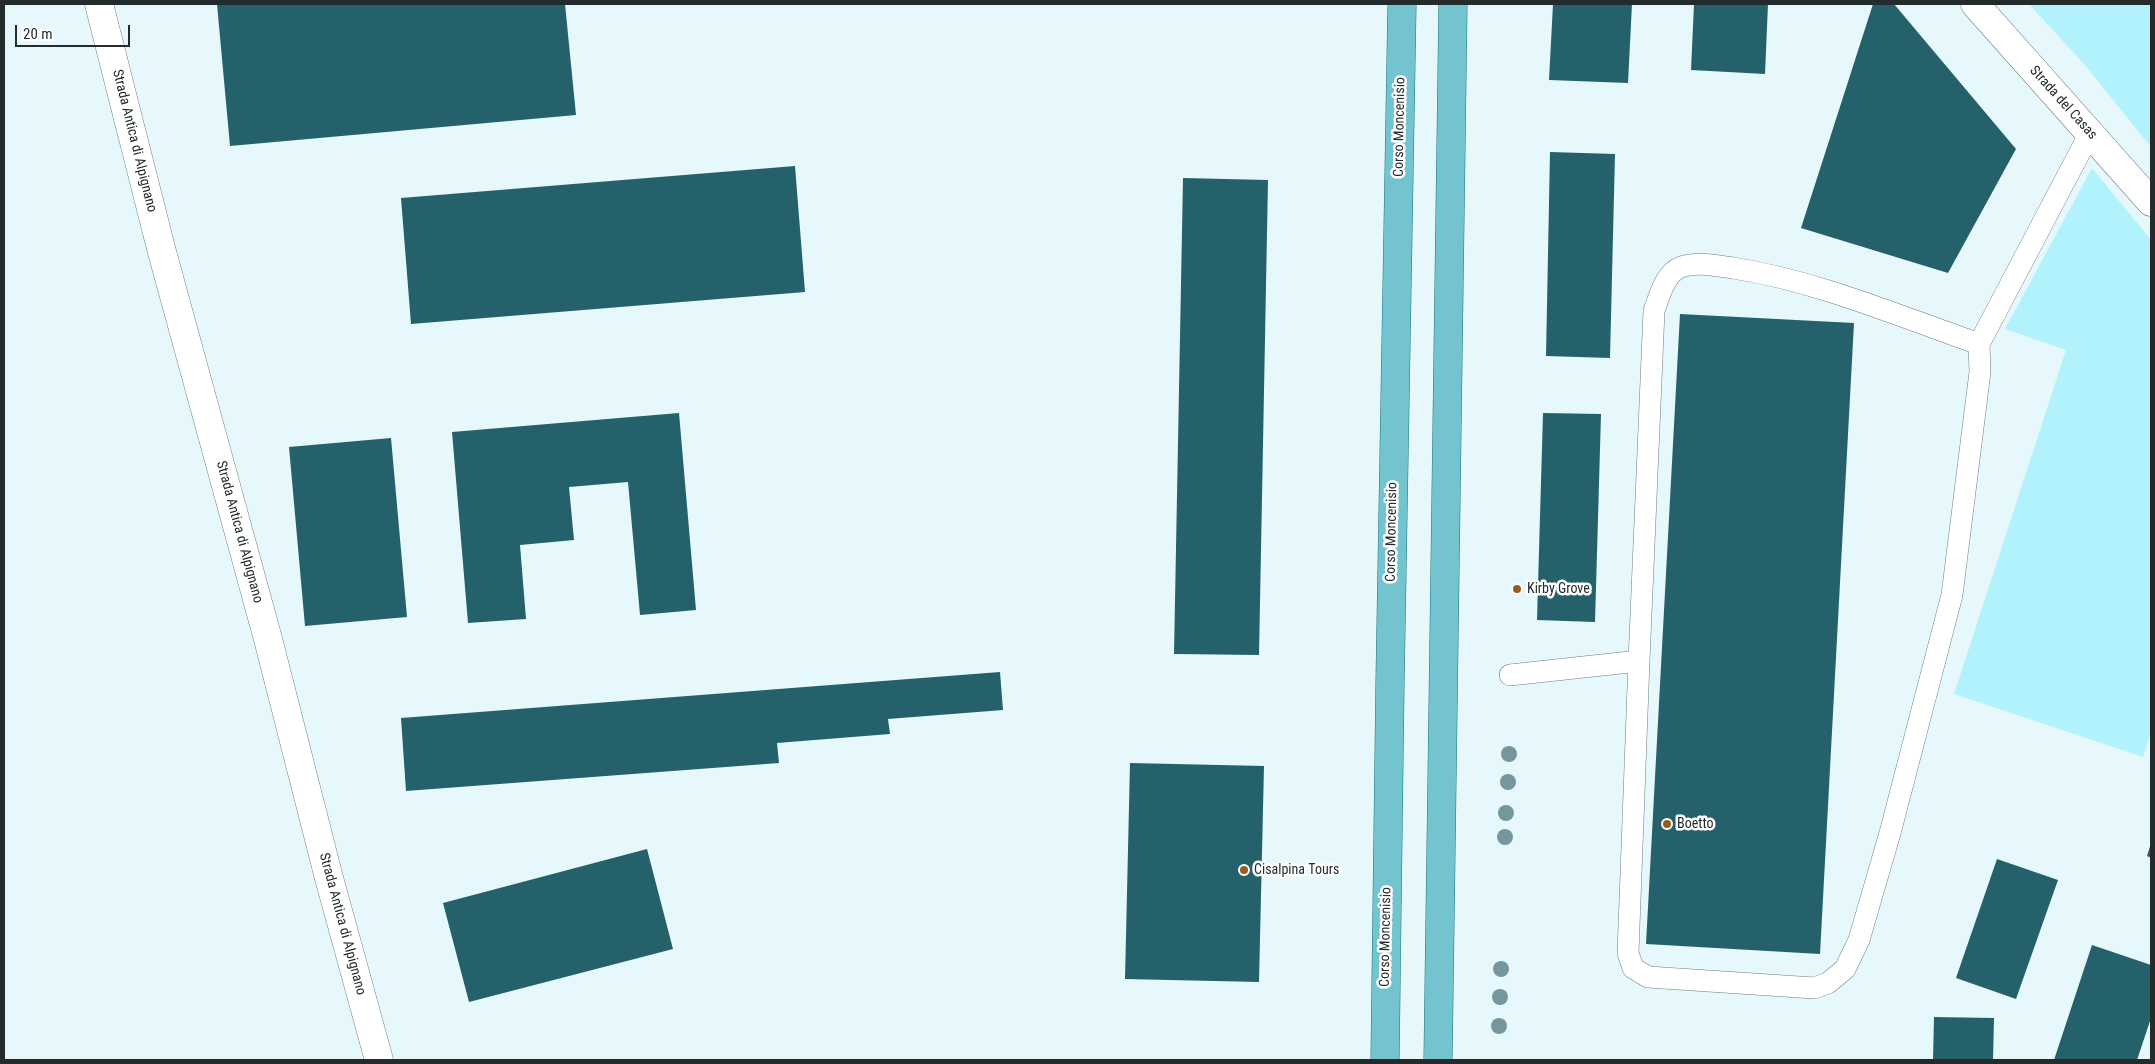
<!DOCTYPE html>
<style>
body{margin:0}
#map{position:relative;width:2155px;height:1064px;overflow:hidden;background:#e6f8fb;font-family:"Roboto Condensed",sans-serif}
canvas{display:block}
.frame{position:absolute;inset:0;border:5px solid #242b2c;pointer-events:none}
.scale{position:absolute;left:15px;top:25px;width:115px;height:22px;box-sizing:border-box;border:2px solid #242b2c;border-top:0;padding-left:6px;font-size:15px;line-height:18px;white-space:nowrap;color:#242b2c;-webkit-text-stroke:4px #fff;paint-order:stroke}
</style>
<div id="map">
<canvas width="2155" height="1064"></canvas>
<div class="frame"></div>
<div class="scale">20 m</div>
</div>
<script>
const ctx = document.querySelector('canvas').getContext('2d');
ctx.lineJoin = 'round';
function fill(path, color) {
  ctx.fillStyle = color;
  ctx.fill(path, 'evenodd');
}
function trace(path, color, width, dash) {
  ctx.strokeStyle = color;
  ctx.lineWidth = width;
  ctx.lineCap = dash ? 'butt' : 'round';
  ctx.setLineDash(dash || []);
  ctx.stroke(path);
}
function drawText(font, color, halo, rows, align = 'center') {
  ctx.font = font + ' "Roboto Condensed",sans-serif';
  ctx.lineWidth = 5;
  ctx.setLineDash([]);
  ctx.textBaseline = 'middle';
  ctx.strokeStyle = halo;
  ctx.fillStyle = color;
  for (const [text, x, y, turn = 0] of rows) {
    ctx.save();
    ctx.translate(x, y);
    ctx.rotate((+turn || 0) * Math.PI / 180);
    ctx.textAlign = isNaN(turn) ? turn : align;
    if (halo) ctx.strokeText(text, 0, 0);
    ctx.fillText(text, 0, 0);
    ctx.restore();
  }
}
const green = new Path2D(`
 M2029 4H2151V147L2084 64Z
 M2092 168 2151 240V732L2143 757 1954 694 2066 350 2005 329Z`);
const building = new Path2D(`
 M217 4H565L576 115 230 146Z
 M1553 4H1632L1628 83 1549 80Z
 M1694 4H1768L1765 74 1691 70Z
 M1873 4H1894L2016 149 1948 273 1801 228Z
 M1550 152 1615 154 1610 358 1546 356Z
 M795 166 805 292 411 324 401 198Z
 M1183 178 1268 180 1259 655 1174 654Z
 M1680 314 1854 323 1820 954 1646 944Z
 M679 413 696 610 640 615 628 482 569 487 574 540 520 545 526 619 468 623 452 432Z
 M1543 413 1601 414 1595 622 1537 620Z
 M391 438 407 617 305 626 289 447Z
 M1000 672 1003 710 888 719 890 734 777 743 779 763 406 791 401 718Z
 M1130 763 1264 766 1259 982 1125 979Z
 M2151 843V858L2147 856Z
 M647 849 673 949 469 1002 443 903Z
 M1997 859 2058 880 2016 999 1956 978Z
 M2092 945 2151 965V1018L2137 1060H2054Z
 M1934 1017 1994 1018 1993 1060H1933Z`);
const lane = new Path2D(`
 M1639 661 1654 311C1659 297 1665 273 1681 267 1697 261 1717 266 1733 268 1817 281 1899 316 1979 344
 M1510 675 1639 661 1628 953 1633 968 1648 977 1814 988 1828 983 1845 969 1859 940 1890 833 1952 595 1980 372 1979 344 2090 133`);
const street = new Path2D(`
 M99 4 162 252 268 639 329 878 379 1060
 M1975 4 2151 202`);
const primary = new Path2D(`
 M1385 1060 1390 682 1402 4
 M1438 1060 1453 4`);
const trees = [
 [1509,754],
 [1508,782],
 [1506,813],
 [1505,837],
 [1501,969],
 [1500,997],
 [1499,1026]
];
const markers = [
 [1517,589,5,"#995b21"],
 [1667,824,5,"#995b21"],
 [1244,870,5,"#995b21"]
];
const streetNames = [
 ["Strada del Casas",2063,103,48],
 ["Corso Moncenisio",1400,127,-89],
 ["Strada Antica di Alpignano",134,141,76],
 ["Strada Antica di Alpignano",239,532,75],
 ["Corso Moncenisio",1392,532,-89],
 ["Strada Antica di Alpignano",342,924,75],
 ["Corso Moncenisio",1386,937,-89]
];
const poiNames = [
 ["Kirby Grove",1527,589],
 ["Boetto",1677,824],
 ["Cisalpina Tours",1254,870]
];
fill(green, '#b2f2fd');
fill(building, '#25616a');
trace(lane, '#6d7d80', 22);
trace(street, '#6d7d80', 29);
trace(primary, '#1a7480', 29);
trace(lane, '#fff', 21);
trace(street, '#fff', 28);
trace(primary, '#73c4ce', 28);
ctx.fillStyle = '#74979d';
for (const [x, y] of trees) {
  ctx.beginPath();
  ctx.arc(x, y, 8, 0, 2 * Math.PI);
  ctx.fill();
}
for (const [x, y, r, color] of markers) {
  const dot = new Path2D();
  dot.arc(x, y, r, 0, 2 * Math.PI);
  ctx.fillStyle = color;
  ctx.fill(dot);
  trace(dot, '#fff', 2);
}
drawText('14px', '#242b2c', '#fff', streetNames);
drawText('14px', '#242b2c', '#fff', poiNames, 'left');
</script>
